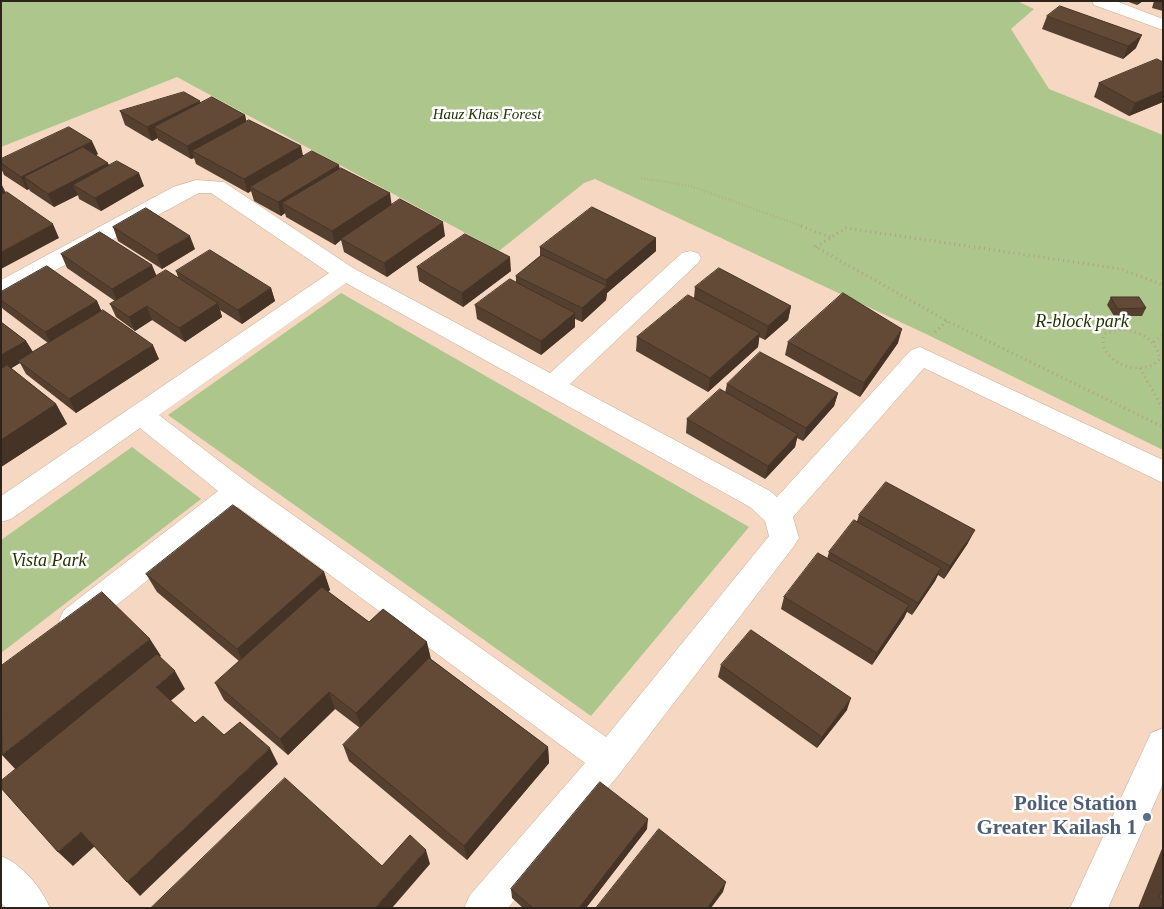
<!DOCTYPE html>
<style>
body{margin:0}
#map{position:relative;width:1164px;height:909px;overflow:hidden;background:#f6d8c2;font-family:"Times New Roman",serif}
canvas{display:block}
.frame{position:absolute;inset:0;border:2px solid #2e231b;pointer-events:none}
</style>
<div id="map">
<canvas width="1164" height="909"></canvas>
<div class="frame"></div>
</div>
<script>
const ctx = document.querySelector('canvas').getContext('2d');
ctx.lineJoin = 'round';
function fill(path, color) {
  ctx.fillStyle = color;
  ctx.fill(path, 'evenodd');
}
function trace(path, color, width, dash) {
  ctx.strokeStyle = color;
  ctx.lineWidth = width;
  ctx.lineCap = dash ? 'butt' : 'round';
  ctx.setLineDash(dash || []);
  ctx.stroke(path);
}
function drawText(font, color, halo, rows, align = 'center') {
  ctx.font = font + ' "Times New Roman",serif';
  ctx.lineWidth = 5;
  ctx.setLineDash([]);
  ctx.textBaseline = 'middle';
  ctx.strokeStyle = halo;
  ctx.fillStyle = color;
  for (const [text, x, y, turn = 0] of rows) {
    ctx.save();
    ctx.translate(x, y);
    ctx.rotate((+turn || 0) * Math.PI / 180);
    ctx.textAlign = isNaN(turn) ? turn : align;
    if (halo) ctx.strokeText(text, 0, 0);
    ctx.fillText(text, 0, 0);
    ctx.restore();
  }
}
const green = new Path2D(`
 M1 1H1017L1034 9 1011 29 1049 89 1163 135V450L926 334 595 179 584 183 499 251 177 77 1 147Z
 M341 293 749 527 591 716 168 415Z
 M132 447 201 499 1 653V540Z`);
const pathFar1 = new Path2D(`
 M641 178 691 186 804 227`);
const path = new Path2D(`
 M801 226 830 237
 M814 246 947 321 1163 427
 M816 247 846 228 1121 269 1163 285
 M1120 329C1140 332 1156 338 1160 359 1157 361 1154 365 1150 366 1130 374 1097 358 1104 334Z
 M935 332 947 321
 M1154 342 1163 334
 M1140 368 1163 409`);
const minor = new Path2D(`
 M1092 1H1116L1163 19V30L1094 5Z
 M196 180 224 182 353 268 550 373 682 253 690 251 698 253 701 258 698 263 570 384 770 491 777 497 911 350 920 347 1163 460V483L924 368 793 517 799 538 794 546 621 772 508 908H464L470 895 585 763 238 507 86 630 75 633 64 630 59 620 64 610 218 491 140 428 11 519 1 522V496L329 273 211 193H199L9 295 1 298V280L173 187ZM346 283 750 507 765 521 769 536 606 737 248 483 159 415Z
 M1163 728V784L1108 908H1070L1151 733Z
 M1 856C22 864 41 887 50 908H6L1 903Z`);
const wall = new Path2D(`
 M1126 1H1143L1137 5Z
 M1154 1H1163V11L1152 8Z
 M1047 16 1136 48 1123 59 1042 29Z
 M1163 62V102L1129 116 1094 97 1099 83Z
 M200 103 245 115 246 121 303 156 340 169 392 205 445 236 387 277 344 252 341 240 335 245 286 217 285 213 281 216 254 201 251 191 248 193 196 164 194 158 191 159 158 140V138L152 141 125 125 120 111Z
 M98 154 96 155 109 165 144 186 101 211 79 199 78 195 54 207 30 191 29 189 27 190 4 175 1 168V159Z
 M113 227 195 249 162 269 118 241Z
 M656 238V251L607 293 606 300 582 322 575 319V327L541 355 477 319 475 305 516 282V276L540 256V247Z
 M61 254 156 276 178 277 176 271 271 288 275 301 242 324 220 310 222 317 185 342 152 320 135 331 116 317 110 304 115 301 67 268Z
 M417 267 511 271 463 307 419 281Z
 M695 287 791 306 788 320 765 340 759 337 758 347 708 392 636 351 637 337 694 298Z
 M1 292 97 301 101 310 159 359 76 413 26 374 20 363 11 368 56 404 67 424 1 467V322L26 341 33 352 48 343 3 309 1 306Z
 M1111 297 1146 308 1142 316H1114L1107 305Z
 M788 342 898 343 860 397 785 355Z
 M727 384 838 393 834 406 803 441 797 438 795 447 765 479 686 433 687 419 725 393Z
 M859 515 968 543 944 579 938 575 935 581 912 615 907 612 904 618 872 665 781 609 784 597 827 559 829 552 857 521Z
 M324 572 330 590 328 592 369 622 431 659 548 747 549 763 467 860 349 761 343 745 360 728 335 709 288 755 224 700 215 683 239 661 157 592 146 574Z
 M721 665 847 710 817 748 718 677Z
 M647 829 586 908H523L512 898 511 889Z
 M1163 846V908H1138Z`);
const shadedWall = new Path2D(`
 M1139 1H1143L1137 5Z
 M1142 35 1136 48 1123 59 1128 46Z
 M1163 91V102L1129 116 1135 103Z
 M200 101 204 114 154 127 158 138 152 141 147 127Z
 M245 115 248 129 192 151 194 158 191 159 187 146Z
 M92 141 98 154 36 186 24 177 29 189 27 190 21 177Z
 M301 146 304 160 250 187 251 191 248 193 244 179Z
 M108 163 113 176 73 185 78 195 54 207 48 194Z
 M339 165 342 178 282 203 285 213 281 216 278 202Z
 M139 173 144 186 101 211 95 198Z
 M1 183 8 197 1 200Z
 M390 193 392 207 341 239V240L335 245 332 231Z
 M443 222 445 236 387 277 384 263Z
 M53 224 59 238 1 269V252Z
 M190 236 195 249 162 269 157 255Z
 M656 238V251L607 293 606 300 582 322V308L606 287V280Z
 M510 257 511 271 463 307 462 293Z
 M152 265 158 279 118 303 112 289Z
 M271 288 275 301 242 324 238 310Z
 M97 301 103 315 52 346 45 332Z
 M218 303 222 317 185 342 179 328Z
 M147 306 152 320 135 331 129 317Z
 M791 306 788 320 765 340 768 326Z
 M575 313V327L541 355V341Z
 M902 329 898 343 860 397 864 383Z
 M760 333 758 347 708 392 710 378Z
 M26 341 34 354 18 361 20 363 2 374 1 355Z
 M153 345 159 359 76 413 69 399Z
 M838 393 834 406 803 441 806 428Z
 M56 404 67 424 1 467V440Z
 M798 434 795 447 765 479 768 466Z
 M975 530 968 543 944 579 950 566Z
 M941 568 935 581 912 615 918 603Z
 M324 572 330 590 245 666 237 649Z
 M909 605 904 618 872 665 877 653Z
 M150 639 161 656 17 771 2 755Z
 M427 642 431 659 362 730 356 713Z
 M175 671 185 689 167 704 156 687Z
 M329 692 335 709 288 755 280 739Z
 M851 698 847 710 817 748 822 737Z
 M548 747 549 763 467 860 464 846Z
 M270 748 278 764 140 896 127 882Z
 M648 819 647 829 586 908H579Z
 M81 832 95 846 73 866 58 852Z
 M426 850 430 864 392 908H375Z
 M726 882 723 892 711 908H707Z`);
const building = new Path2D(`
 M1060 6 1142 35 1128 46 1047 16Z
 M1157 59 1163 62V91L1135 103 1099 83Z
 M184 92 200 101 147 127 120 111Z
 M212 97 245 115 187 146 154 127Z
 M249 120 301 146 244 179 192 151Z
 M69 127 92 141 21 177 1 163V159Z
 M83 147 108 163 48 194 24 177Z
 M312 151 339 165 278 202 250 187Z
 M117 161 139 173 95 198 73 185Z
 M341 168 390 193 332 231 282 203Z
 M7 192 53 224 1 252V195Z
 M400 199 443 222 384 263 341 239Z
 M592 207 656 238 606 280 540 247Z
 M146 208 190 236 157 255 113 227Z
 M100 232 152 265 112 289 61 254Z
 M465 234 510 257 462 293 417 267Z
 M210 250 271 288 238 310 176 271Z
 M542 255 607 286 582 308 516 276Z
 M47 266 97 301 45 332 1 300V292Z
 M719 268 791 306 768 326 695 287Z
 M166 270 218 303 179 328 147 306 129 317 110 304Z
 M510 279 575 313 541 341 475 305Z
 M843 293 902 329 864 383 788 342Z
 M688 295 760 333 710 378 637 337Z
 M1111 297H1139L1146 308 1118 309Z
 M103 310 153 345 69 399 18 361Z
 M1 322 26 341 1 355Z
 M760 352 838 393 806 428 727 384Z
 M7 365 56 404 1 440V369Z
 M720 389 798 434 768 466 687 419Z
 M886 482 975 530 950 566 859 515Z
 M233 505 324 572 237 649 146 574Z
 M854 520 941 568 918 603 829 552Z
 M818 553 909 605 877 653 784 597Z
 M322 587 369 622 383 609 427 642 356 713 329 692 280 739 215 683Z
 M102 592 150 639 2 755 1 666Z
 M751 630 851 698 822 737 721 665Z
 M157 654 175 671 156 687 195 723 203 716 224 735 240 722 270 748 127 882 81 832 58 852 1 788V781Z
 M429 658 548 747 464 846 343 745Z
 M285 778 382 866 410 835 426 850 375 908H151Z
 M600 782 648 819 579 908H533L511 889Z
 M659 829 726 882 707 908H596Z
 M1163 889V900L1159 898Z`);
const markers = [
 [1147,817,5,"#5c6f8a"]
];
const farParknames = [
 ["Hauz Khas Forest",487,115]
];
const parkNames = [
 ["R-block park",1082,322],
 ["Vista Park",49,561]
];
const nearServicenames = [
 ["Police Station",1137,805],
 ["Greater Kailash 1",1137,829]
];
fill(green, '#acc68b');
trace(minor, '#c4a792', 1);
trace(pathFar1, '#b69e8d', 2.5, [0.5, 2.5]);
trace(path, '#b69e8d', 3, [1, 4]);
fill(minor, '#fff');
fill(wall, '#55402f');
fill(shadedWall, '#453426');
fill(building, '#634a37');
trace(building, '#453426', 1);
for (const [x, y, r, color] of markers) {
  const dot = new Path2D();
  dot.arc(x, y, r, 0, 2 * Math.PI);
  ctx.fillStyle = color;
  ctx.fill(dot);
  trace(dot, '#fff', 2);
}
drawText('italic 15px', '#223301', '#fff', farParknames);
drawText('italic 18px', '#223301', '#fff', parkNames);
drawText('bold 21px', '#4e5e75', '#fff', nearServicenames, 'right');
</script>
